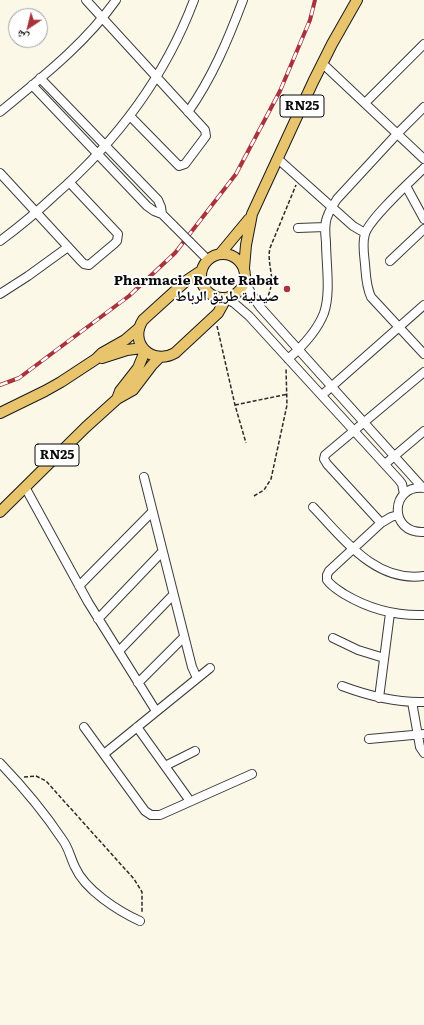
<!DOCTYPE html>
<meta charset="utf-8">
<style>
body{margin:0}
#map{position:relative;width:424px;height:1025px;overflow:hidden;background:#fcf8e8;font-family:Literata,"Noto Naskh Arabic",serif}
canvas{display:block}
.north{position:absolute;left:8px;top:8px;width:40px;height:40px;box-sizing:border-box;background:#fff;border:1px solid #9d9d9d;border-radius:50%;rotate:215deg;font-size:11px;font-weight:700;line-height:16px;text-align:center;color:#090909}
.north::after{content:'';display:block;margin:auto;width:14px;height:18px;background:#a8333d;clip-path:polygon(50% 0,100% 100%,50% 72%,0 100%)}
</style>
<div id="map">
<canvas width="424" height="1025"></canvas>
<div class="north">ش</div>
</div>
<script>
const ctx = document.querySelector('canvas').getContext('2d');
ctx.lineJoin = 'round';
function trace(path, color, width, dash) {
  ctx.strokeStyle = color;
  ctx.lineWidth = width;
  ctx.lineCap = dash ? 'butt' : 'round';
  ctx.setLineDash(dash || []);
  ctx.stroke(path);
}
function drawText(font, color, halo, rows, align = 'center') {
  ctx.font = font + ' Literata,"Noto Naskh Arabic",serif';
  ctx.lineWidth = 4;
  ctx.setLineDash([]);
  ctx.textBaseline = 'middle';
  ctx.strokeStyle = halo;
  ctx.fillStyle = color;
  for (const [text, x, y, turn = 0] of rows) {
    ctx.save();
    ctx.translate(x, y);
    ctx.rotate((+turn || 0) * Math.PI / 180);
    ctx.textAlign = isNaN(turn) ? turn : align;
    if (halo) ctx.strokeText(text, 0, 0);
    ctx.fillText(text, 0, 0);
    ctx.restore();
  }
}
const path = new Path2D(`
 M266 301C270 292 273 283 271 273 270 264 268 257 270 248L296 185
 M217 326 235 405 246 443
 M235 405 288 394
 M254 496 264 490 271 479 287 405 286 368
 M24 777 36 776 46 781 134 879 142 892V913`);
const minor = new Path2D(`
 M86 0 205 130 206 136 185 164 179 166 130 116
 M322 63 424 159
 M40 78 158 200 161 207 162 214
 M32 85 147 206 154 211 162 214 173 225
 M365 103 424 44
 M0 112C41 78 85 44 116 0
 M188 112C212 78 228 40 243 0
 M278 159 353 226 365 233
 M424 168C411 181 369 219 365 234 362 243 364 254 365 264 366 276 366 286 371 297L424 354
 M0 173 81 261 84 264 89 265 114 244 117 241 118 234 70 183
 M406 186 424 219
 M298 228 325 227
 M0 241C19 227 37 212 54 196 116 142 165 77 194 0
 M190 242 208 260
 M390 261 424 229
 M245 282 255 300 261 308 423 488
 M0 294 28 276 68 247
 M226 299 234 303 249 316 399 480 402 484 404 494
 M288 359C303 346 317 331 324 313 331 293 326 263 326 242 325 233 324 223 328 215 330 209 334 204 337 199L397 134 424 107
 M322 395 424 305
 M385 464 424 431
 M144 477 192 667 197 678
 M25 487 88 602 156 711
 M424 488C390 484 388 534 424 532
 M313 507C343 538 375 583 424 576
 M398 515 391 517 381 523 329 571 327 575V580C331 586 338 590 344 594 369 609 395 616 424 615
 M381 523 327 464 324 459 325 455 424 372
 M79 586 152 512
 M98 619 162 552
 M333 638 358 650 384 658
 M119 651 173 595
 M138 683 184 637
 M342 686C369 696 395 703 424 702
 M379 698 390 613
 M412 702 420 747 424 753
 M84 727 145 811 151 815H160L252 774
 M137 727 190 801
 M369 739 424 734
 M104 754 210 668
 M0 763C22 786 44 812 62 839 69 848 70 857 75 867 85 890 118 911 140 921
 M165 766 195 751`);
const major = new Path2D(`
 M201 276a22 22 0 1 1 44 0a22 22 0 1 1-44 0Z
 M220 254 249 219
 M244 268 246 245 252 214 313 82 332 44 357 0
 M201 271 186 281 143 320C128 343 152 366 175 353L218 313 223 304 224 299
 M102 358 127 350 142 348
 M117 399 120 391 138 368 145 351
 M0 413 45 391 61 382 96 359 102 353 125 340 139 328
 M0 512 86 427 117 399 133 390 152 365 160 357`);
const rail = new Path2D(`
 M0 385 19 378 129 296 175 253 236 174 280 91 310 20 315 0`);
const minorBridge = new Path2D(`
 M173 225 190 242`);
const markers = [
 [287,289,4,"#a8333d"]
];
const shields = [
 [302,106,44],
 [57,455,44]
];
const shieldNames = [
 ["RN25",302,106],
 ["RN25",57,455]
];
const poiNames = [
 ["Pharmacie Route Rabat",279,281],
 ["صيدلية طريق الرباط",279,297]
];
trace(minor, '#3c3c3c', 10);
trace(major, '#1a1a1a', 12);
trace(path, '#2b2b2b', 1.5, [4, 2]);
trace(minor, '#fff', 8);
trace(major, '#e8c56d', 10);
trace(rail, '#a8333d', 4);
trace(rail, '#fff', 2.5, [8]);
trace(minorBridge, '#3c3c3c', 10, []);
trace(minorBridge, '#fff', 8);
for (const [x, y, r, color] of markers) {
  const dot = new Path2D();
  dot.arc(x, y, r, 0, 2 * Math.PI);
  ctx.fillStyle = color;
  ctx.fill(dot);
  trace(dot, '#fff', 1.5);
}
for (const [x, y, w] of shields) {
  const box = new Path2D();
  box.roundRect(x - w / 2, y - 11, w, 22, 3);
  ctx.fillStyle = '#fff';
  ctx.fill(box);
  trace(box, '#090909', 1);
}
drawText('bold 13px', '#090909', null, shieldNames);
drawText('bold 14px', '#090909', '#fff', poiNames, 'right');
</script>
